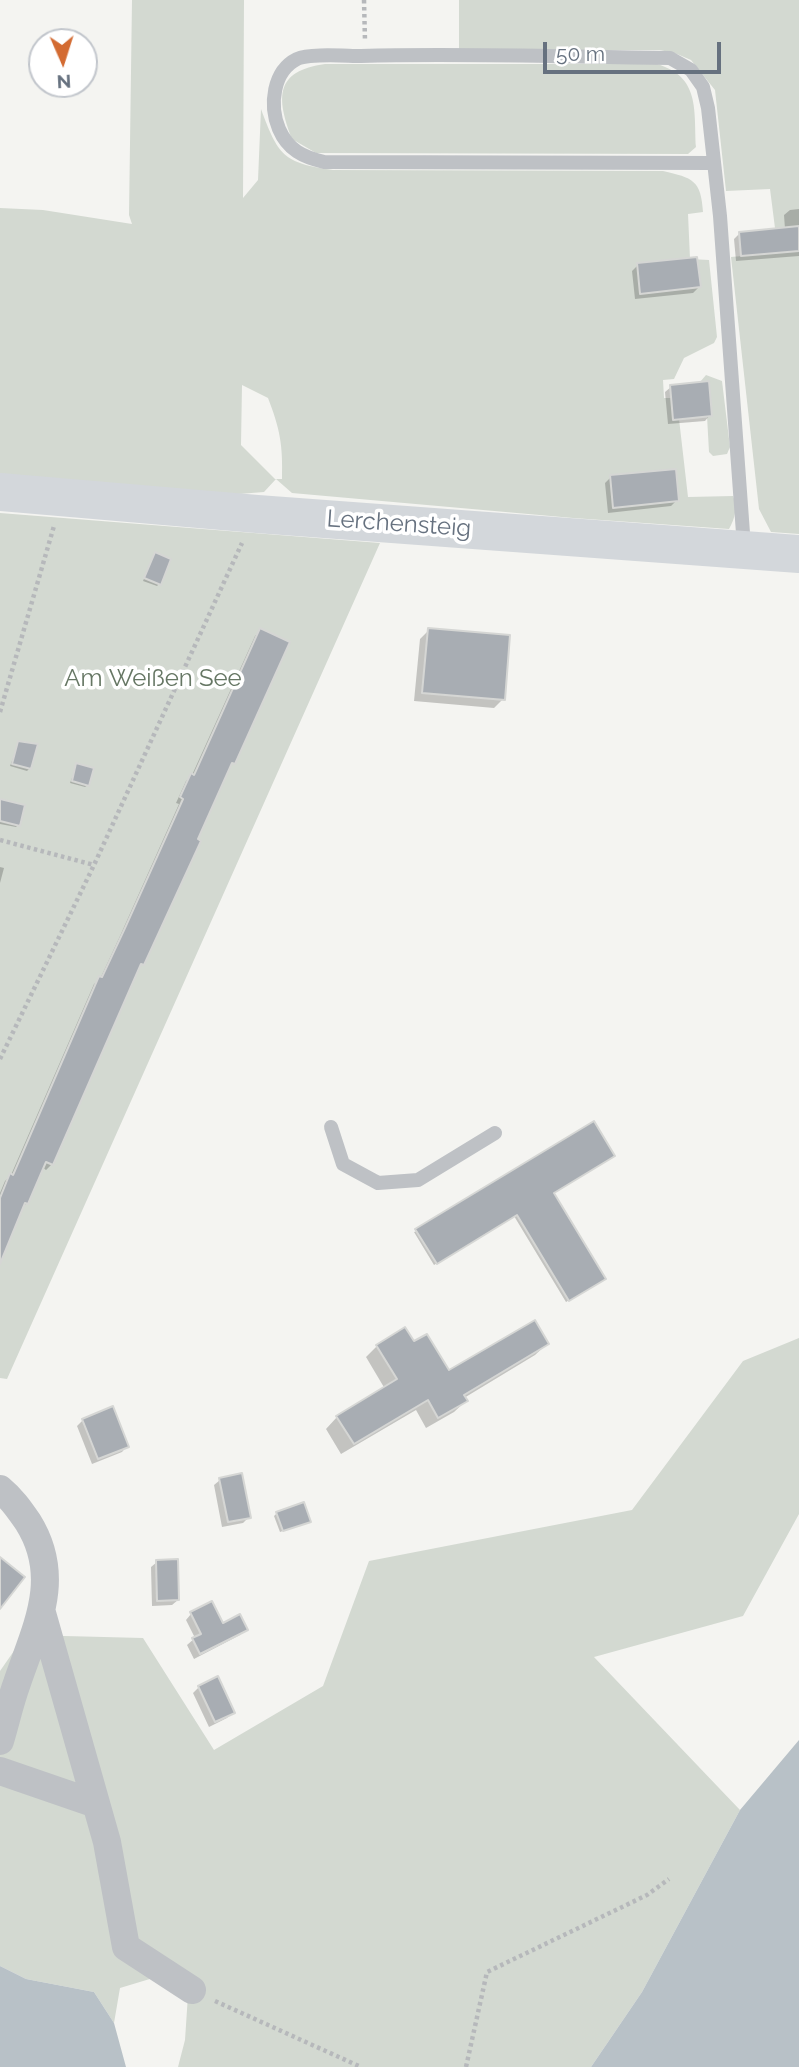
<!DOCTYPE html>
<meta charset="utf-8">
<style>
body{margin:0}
#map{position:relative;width:799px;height:2067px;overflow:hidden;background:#f4f4f1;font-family:Raleway,sans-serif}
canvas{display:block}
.north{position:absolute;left:28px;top:28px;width:70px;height:70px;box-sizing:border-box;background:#fff;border:2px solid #c2c6cc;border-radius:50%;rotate:177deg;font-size:19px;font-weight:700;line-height:28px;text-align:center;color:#66717f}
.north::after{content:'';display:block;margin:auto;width:24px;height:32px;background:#d36b32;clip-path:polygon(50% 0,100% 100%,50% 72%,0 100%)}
.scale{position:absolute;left:543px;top:42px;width:178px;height:32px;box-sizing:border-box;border:4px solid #66717f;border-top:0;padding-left:9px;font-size:21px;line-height:24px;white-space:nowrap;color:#66717f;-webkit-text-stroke:5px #fff;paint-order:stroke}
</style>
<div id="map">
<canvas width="799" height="2067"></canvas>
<div class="north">N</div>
<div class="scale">50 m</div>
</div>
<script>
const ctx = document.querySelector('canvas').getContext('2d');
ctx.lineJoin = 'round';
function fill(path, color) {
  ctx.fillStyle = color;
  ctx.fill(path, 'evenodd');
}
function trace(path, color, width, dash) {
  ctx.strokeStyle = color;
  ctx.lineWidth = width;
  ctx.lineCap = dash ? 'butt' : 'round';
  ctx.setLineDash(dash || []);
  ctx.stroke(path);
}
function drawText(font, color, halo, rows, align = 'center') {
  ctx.font = font + ' Raleway,sans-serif';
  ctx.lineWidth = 7;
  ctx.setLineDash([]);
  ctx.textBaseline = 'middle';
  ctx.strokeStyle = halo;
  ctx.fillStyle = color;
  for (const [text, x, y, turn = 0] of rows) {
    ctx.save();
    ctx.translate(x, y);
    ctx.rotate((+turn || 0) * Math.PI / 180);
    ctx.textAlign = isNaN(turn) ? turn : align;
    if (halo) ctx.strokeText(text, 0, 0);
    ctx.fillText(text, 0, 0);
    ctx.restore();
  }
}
const green = new Path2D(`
 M132 0H244L243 198 258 180 261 109C278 155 283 163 333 170L663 171C693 178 701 180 703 212L688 214 690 259 709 260 717 337 714 343 684 358 674 379 663 380 664 398H671L679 419 688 497 733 496C738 506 735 519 729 529L573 518 292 493 276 479 264 492 214 496 0 483V208L43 210 132 224 129 215ZM242 385 268 398C280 429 283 445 282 479H275L241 445Z
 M459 0H799V534L771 532 759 509 731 257 784 252 775 228 770 189 726 191 715 90 691 60 677 54 660 50H459Z
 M325 64H657C700 77 694 109 696 147L688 154 316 153 292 139C276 97 275 71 325 64Z
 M706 375 722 381 730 447 727 454 713 456 709 452 707 416 712 415 709 382H700Z
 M0 513 380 543 7 1379 0 1378Z
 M799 1338V1514L743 1616 594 1657 740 1810 642 1992 591 2067H178L185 2040 188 1995 163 1975 120 1988 114 2023 94 1992 26 1979 0 1966V1671L25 1635 143 1638 214 1750 323 1686 369 1561 632 1510 743 1361Z`);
const water = new Path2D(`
 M799 1740V2067H591L642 1992 740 1810Z
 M0 1966 26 1979 94 1992 114 2023 126 2067H0Z`);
const shadow = new Path2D(`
 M799 209V256L736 261 734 239 740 233 785 229 784 215 790 210Z
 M638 265 699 287 693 293 635 299 632 271Z
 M671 387 710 415 705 421 668 424 665 392Z
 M611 477 677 500 671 506 608 513 605 483Z
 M155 554 159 584 157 586 143 581Z
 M260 630 233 763 227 769 52 1164 46 1170 42 1167 27 1203 21 1209 0 1263V1193L5 1181 11 1175 94 984 100 979 120 936 179 804 176 803 186 781 192 775 255 636Z
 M429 630 503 699 494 708 414 701 420 639Z
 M19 743 29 769 27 771 10 766Z
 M77 765 88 785 85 787 70 783Z
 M0 801 18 825 16 827 0 824Z
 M0 867 4 868 0 883Z
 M553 1194 602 1281 566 1302 514 1216 434 1265 414 1232Z
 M414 1344 448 1373 547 1344 535 1355 464 1398 466 1401 454 1412 426 1428 416 1410 341 1454 326 1429 337 1417 385 1389 366 1357 377 1346Z
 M83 1420 127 1446 122 1452 92 1464 77 1426Z
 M220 1480 249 1517 243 1523 222 1527 214 1485Z
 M277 1513 309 1521 280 1532 274 1516Z
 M157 1562 178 1600 172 1605 152 1606 151 1567Z
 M191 1614 222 1625 246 1629 240 1635 194 1659 187 1645 195 1638 186 1620Z
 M199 1687 233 1712 227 1718 209 1727 193 1693Z`);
const building = new Path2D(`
 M799 226V251L741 256 739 232Z
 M697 257 701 287 640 294 637 263Z
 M709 381 712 416 673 420 670 385Z
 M676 469 679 501 613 508 610 475Z
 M155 552 171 559 161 585 144 578Z
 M260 628 290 642 235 764 232 763 198 839 201 841 144 965 141 964 53 1165 46 1162 28 1204 25 1203 0 1264V1198L10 1173 13 1175 99 976 102 977 125 928 183 799 180 797 191 773 194 775Z
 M428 628 510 635 505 700 422 693Z
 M18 741 38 744 31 769 12 764Z
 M76 763 94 768 89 786 72 781Z
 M0 799 25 805 20 826 0 821Z
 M594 1121 615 1156 554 1193 606 1279 569 1301 517 1215 437 1264 415 1229Z
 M535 1320 549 1344 464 1395 468 1401 438 1418 428 1400 354 1444 336 1416 397 1379 376 1345 405 1327 414 1341 427 1334 449 1370Z
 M113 1406 129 1447 98 1459 82 1419Z
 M242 1473 251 1518 228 1522 219 1478Z
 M304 1502 311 1522 283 1531 276 1512Z
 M0 1557 25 1577 0 1609Z
 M178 1559 179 1600 157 1601 156 1560Z
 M212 1601 223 1623 240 1614 248 1630 200 1654 192 1638 201 1634 190 1612Z
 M218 1676 235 1713 215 1722 198 1686Z`);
const path = new Path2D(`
 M364 0 365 41
 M0 712 54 526
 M0 840 94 865
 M0 1059 94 865 242 543
 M215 2001 361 2067
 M466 2067 487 1972 647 1895 669 1879`);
const lane = new Path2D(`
 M714 163 324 162C303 157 288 150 279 129 269 105 273 71 297 59 310 53 346 56 361 56 464 53 567 57 670 58L691 70 703 87 708 108 720 216 744 547
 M331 1127 343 1164 378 1183 418 1180 495 1133`);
const street = new Path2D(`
 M0 1489C12 1499 19 1509 28 1522 63 1578 36 1627 17 1683 10 1702 6 1721 0 1741
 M42 1613 107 1842 126 1947 192 1990
 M0 1771 96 1804`);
const secondary = new Path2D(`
 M0 492 257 514 799 554`);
const streetNames = [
 ["Lerchensteig",399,524,4]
];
const parkNames = [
 ["Am Weißen See",153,679]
];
fill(green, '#d3d9d1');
fill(water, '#b8c1c7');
fill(shadow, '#0003');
fill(building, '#a8adb3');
trace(building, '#d5d6d4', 2);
trace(path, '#b6b8bb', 4.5, [3.5, 3.5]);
trace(lane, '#bec1c5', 14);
trace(street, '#bec1c5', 28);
trace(secondary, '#d3d7db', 38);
drawText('24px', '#66717f', '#fff', streetNames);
drawText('24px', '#667764', '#fff', parkNames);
</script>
